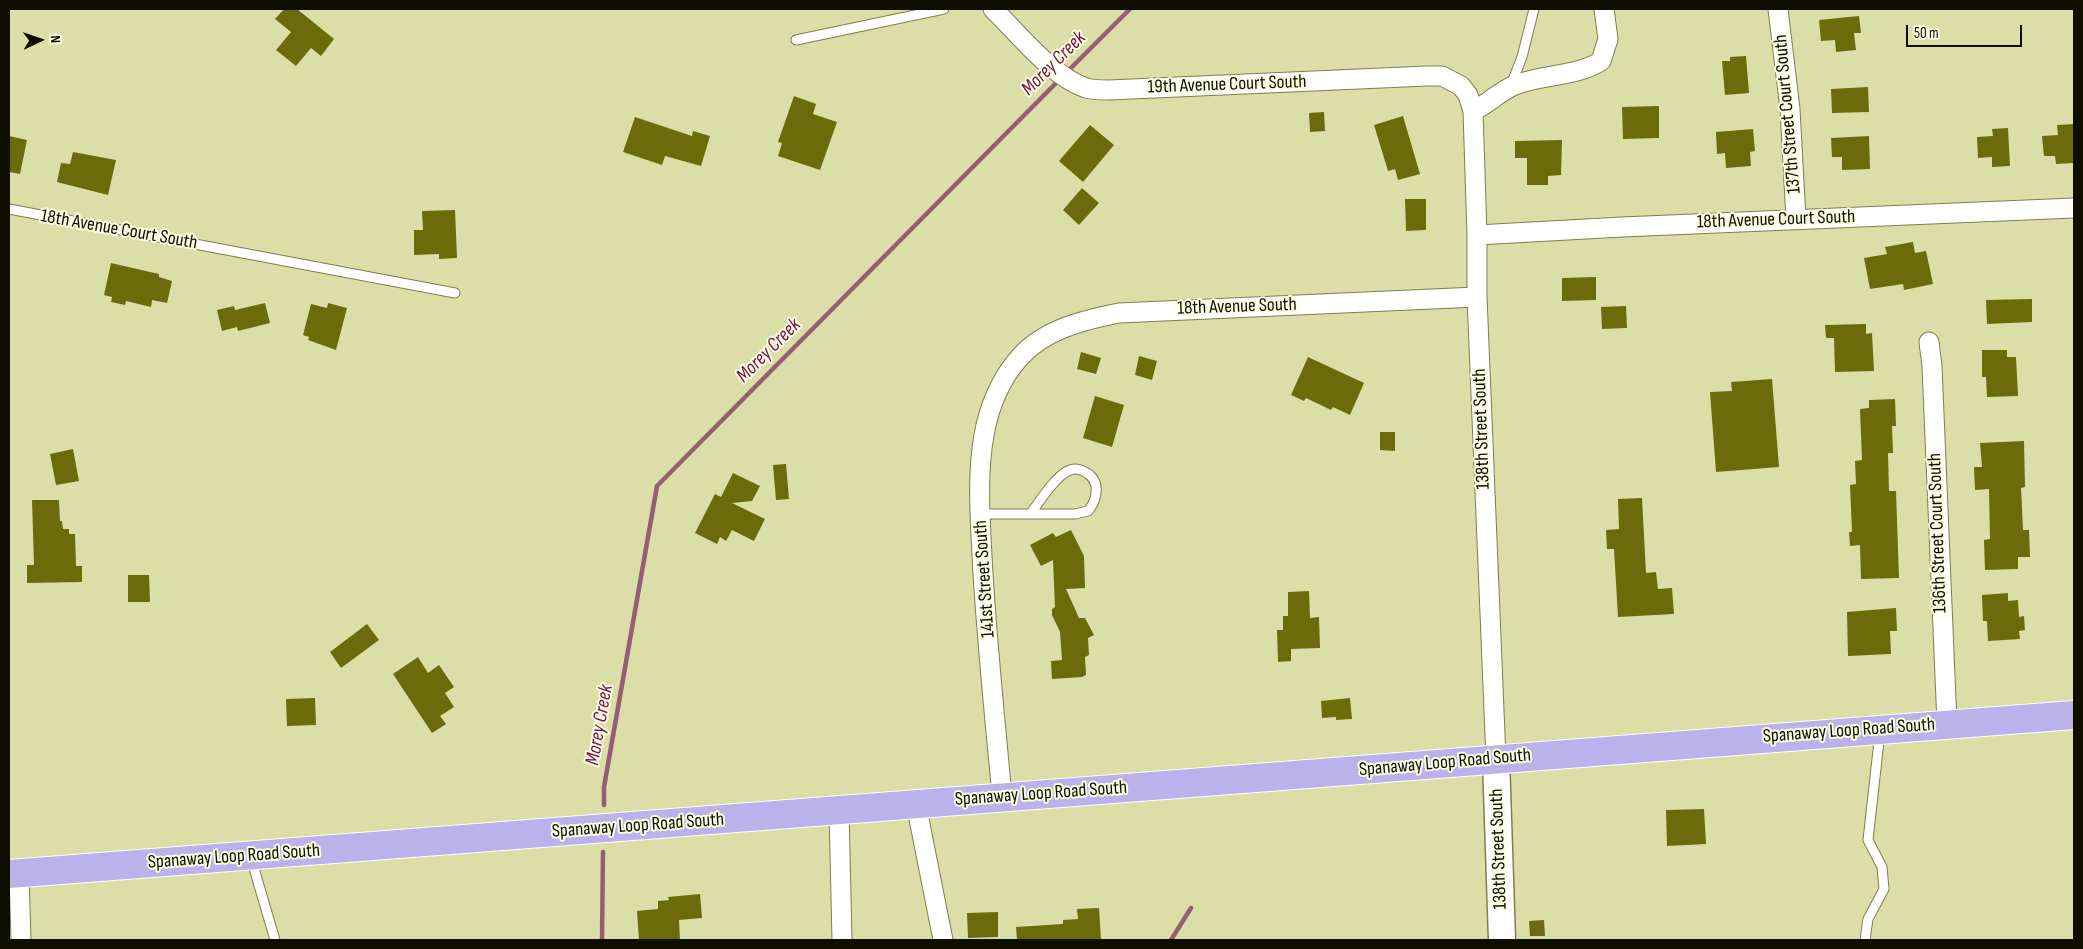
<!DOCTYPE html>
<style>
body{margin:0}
#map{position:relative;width:2083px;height:949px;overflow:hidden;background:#dcdea7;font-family:"Sofia Sans Condensed",sans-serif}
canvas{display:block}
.frame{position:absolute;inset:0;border:10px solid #0d0d00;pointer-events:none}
.north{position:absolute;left:15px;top:15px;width:50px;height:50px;-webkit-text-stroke:4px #fbfde1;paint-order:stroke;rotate:87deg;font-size:14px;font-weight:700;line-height:20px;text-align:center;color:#0d0d00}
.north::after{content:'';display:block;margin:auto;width:18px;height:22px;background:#0d0d00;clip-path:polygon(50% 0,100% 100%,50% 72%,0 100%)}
.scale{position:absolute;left:1906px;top:25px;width:116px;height:22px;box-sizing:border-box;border:2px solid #0d0d00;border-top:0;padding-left:6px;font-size:15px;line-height:18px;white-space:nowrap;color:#0d0d00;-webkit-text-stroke:4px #fbfde1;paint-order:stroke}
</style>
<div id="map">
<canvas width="2083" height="949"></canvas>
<div class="frame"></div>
<div class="north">N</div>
<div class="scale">50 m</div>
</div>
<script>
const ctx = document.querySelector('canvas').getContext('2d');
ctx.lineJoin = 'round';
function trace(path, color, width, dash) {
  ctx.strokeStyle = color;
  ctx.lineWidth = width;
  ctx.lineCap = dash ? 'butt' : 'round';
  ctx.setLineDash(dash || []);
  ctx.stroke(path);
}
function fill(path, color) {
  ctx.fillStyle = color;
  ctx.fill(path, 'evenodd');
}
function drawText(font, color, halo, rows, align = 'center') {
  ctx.font = font + ' "Sofia Sans Condensed",sans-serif';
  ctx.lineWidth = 4;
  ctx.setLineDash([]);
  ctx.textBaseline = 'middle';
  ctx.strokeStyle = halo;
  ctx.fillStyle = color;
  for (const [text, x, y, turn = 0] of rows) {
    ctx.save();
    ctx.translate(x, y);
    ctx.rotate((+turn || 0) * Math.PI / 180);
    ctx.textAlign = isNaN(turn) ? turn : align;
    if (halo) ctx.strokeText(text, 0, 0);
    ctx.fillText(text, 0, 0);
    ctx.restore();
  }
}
const stream = new Path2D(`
 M1067 72 1130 9
 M604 805V787L657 486 1060 79
 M602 940 603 852
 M1171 940 1191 908`);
const building = new Path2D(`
 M284 9H297L334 39 321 56 311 48 296 66 276 50 291 32 275 19Z
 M1859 16 1861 33H1854L1856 50 1836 52 1835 40 1821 41 1819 20Z
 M1746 56 1749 93 1725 95 1722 61H1730V57Z
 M1868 87 1869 112 1832 113 1831 89Z
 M794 96 816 104 813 114 837 122 820 170 778 156 782 143 778 142Z
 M1659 106V138L1623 139 1622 107Z
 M1324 112 1325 131 1310 132 1309 113Z
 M1403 116 1420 174 1398 180 1395 169 1388 171 1374 125Z
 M635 117 692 136 693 131 710 136 701 166 665 156 662 165 623 152Z
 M2074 124V163L2056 164 2055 156H2044L2042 136 2058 135 2057 125Z
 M1090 125 1114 145 1083 182 1059 161Z
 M2008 128 2010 166 1992 167V157L1978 158 1977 137 1993 136 1992 129Z
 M1753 129 1755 151 1750 152 1751 166 1726 168 1725 153 1717 154 1716 132Z
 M9 136 27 140 20 174 9 172Z
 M1869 136 1870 169 1842 170V157H1832L1831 138Z
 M1562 140 1561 175 1548 176V185H1527V158H1515V141Z
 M73 152 116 160 108 195 57 182 61 163 70 164Z
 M1082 188 1099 203 1079 225 1063 210Z
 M1405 199H1426V230L1406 231Z
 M455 210 457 258 439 259V254L414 255V230H423L422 211Z
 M1913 242 1915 253 1926 251 1933 284 1904 290 1903 284 1870 289 1864 258 1887 254 1885 247Z
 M111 263 159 274V277L172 281 167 303 152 300 151 307 126 301 125 305 111 302 112 297 104 295Z
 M1596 277V300L1562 301V278Z
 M2032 299V322L1987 324 1986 300Z
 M265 303 270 323 238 331 237 327 222 331 217 310 234 306 235 310Z
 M328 303 347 308 336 350 308 340 309 337 303 335 311 304 327 308Z
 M1626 306 1627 328 1602 329 1601 307Z
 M1866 324V334L1872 333 1874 371 1835 372 1834 338H1826L1825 325Z
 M1982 350H2007V357H2016L2018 396 1987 397 1986 377H1982Z
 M1081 352 1101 358 1096 374 1077 369Z
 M1139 356 1157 361 1152 380 1135 375Z
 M1308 357 1364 383 1350 415 1333 407 1331 410 1306 398 1304 401 1291 395Z
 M1772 379 1779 467 1716 472 1710 392 1732 391 1731 382Z
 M1095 396 1124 405 1112 447 1083 438Z
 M1895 399 1896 426H1892L1893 453H1888L1889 491H1896L1899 578 1861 579 1860 545 1850 546 1849 532H1852L1850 485 1856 484 1855 461 1862 460 1860 409 1869 408V400Z
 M1380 432H1395V451L1380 450Z
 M2024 441 2025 487 2021 488 2023 530H2029L2030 557H2018V569L1985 570 1984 540 1990 539 1989 489 1975 490 1974 467H1982L1980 443Z
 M73 449 79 481 56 485 50 454Z
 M786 464 789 499 776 500 773 465Z
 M733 473 760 486 752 501 732 503 765 519 754 541 732 530 726 541 720 537 717 544 695 533 715 494 721 497Z
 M1642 498 1646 573 1656 572 1658 589 1672 588 1674 614 1618 617 1614 549H1607L1606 530 1619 529 1618 499Z
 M32 500H59L60 521H62L63 529H69V534H75L76 566H82V582L27 583V565H34Z
 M1071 530 1084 556 1085 588 1066 589 1079 618H1085L1094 635 1088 638 1089 655 1085 657 1086 675 1082 677 1052 679 1051 661 1062 660 1060 632 1052 615V609L1055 607 1053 560 1041 566 1030 545 1053 533 1056 537Z
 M128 575H149L150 602H128Z
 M1309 591 1310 618 1319 617 1320 648 1291 649V661L1278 662 1277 630H1283V616H1288V592Z
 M2008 593V601L2018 600 2019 617 2024 616 2025 630 2019 631 2020 639 1988 641 1987 621H1983L1982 595Z
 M1896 608 1897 631H1890L1891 654 1848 656 1847 612Z
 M367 624 379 640 341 668 330 652Z
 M418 657 428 673 439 665 454 687 445 693 454 707 440 716 446 724 432 733 393 674Z
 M315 698 316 725 287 726 286 699Z
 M1350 698 1352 719 1336 720V717L1322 718 1321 701Z
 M1704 809 1706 844 1667 846 1666 810Z
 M700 894 702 918 679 920 680 940H639L637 911 658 909V901L669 900 668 897Z
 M1099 908 1101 940H1083V939L1017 940 1016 927 1063 924V920L1078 919 1077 909Z
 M998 912V937L968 938 967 913Z
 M1544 920 1545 936H1530L1529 921Z`);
const lane = new Path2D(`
 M796 40 944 9
 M1511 85 1522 57 1534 9
 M9 209 455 293
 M980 514H1075L1088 511C1098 499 1101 480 1085 472 1080 469 1075 468 1070 470 1056 475 1040 501 1031 513
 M251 858 275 940
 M1865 940 1868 919 1884 889 1882 867 1868 840 1880 732`);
const street = new Path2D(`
 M993 9C1019 34 1051 76 1086 88 1093 90 1101 90 1109 90L1427 76H1442L1461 86 1468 95 1473 111 1477 235V297L1496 759
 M1778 9 1790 109 1796 219
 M1473 111C1488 104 1500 91 1515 85 1542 74 1576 77 1601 61L1608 39 1604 9
 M1477 235 1622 227 2074 208
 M1929 342 1932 366 1947 724
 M1002 797C995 717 986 636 982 556 980 515 977 475 984 435 989 407 1001 378 1020 357 1045 329 1084 320 1119 313L1477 297
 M916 804 943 940
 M839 810 842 940
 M19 874 21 940`);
const secondary = new Path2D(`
 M1496 759 1502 940`);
const primary = new Path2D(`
 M9 874 2074 715`);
const streetNames = [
 ["19th Avenue Court South",1227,85,-2],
 ["137th Street Court South",1788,114,-95],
 ["18th Avenue Court South",1776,220,-2],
 ["18th Avenue Court South",119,230,10],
 ["18th Avenue South",1237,307,-2],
 ["138th Street South",1482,429,-92],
 ["136th Street Court South",1938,533,-92],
 ["141st Street South",985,579,-94],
 ["Spanaway Loop Road South",1849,731,-4],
 ["Spanaway Loop Road South",1445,763,-5],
 ["Spanaway Loop Road South",1041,794,-4],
 ["Spanaway Loop Road South",638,826,-4],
 ["138th Street South",1499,849,-92],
 ["Spanaway Loop Road South",234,857,-4]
];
const waterNames = [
 ["Morey Creek",1054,64,-45],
 ["Morey Creek",769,351,-45],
 ["Morey Creek",600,725,-80]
];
trace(stream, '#945e74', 4.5);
fill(building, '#6b6b0c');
trace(lane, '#7d7f4c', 11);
trace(street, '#7d7f4c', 21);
trace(secondary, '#7d7f4c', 29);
trace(primary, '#fff', 30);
trace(lane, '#fff', 9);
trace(street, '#fff', 19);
trace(secondary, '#fff', 26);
trace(primary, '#bcb2eb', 28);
drawText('19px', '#0d0d00', '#fbfde1', streetNames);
drawText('italic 20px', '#70124a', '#fbfde1', waterNames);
</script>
